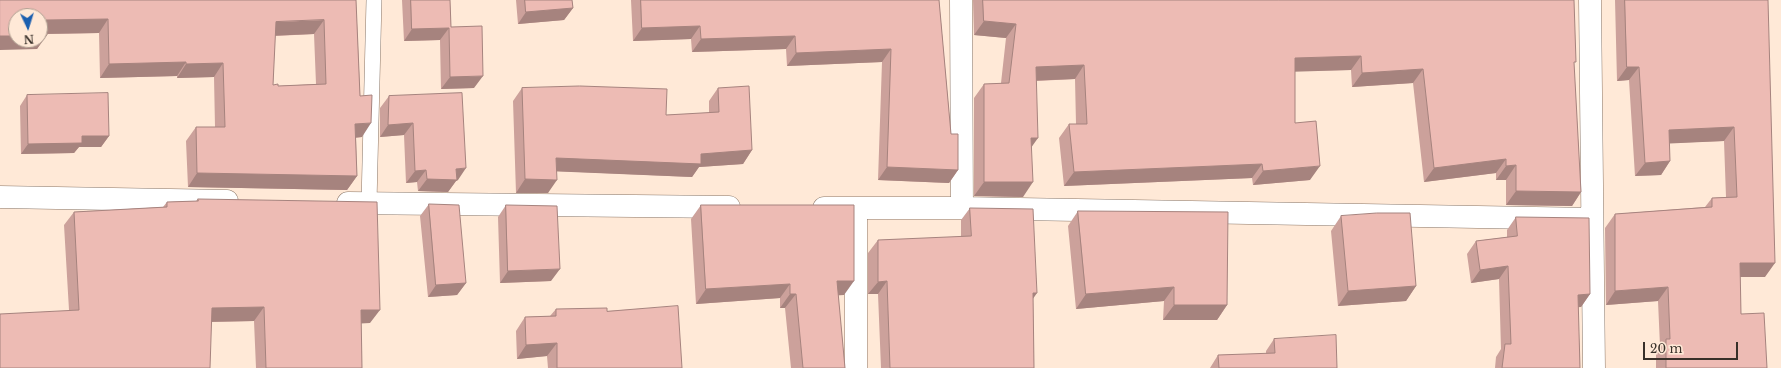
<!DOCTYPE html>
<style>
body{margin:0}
#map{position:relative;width:1781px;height:368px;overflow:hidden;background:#ffe9d7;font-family:"Libre Baskerville",serif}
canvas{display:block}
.north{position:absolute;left:8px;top:8px;width:40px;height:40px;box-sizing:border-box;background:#ffe9d7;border:1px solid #af9f91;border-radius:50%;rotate:176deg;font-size:11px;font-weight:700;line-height:16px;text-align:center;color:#383029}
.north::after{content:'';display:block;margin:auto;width:14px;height:18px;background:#1b5faf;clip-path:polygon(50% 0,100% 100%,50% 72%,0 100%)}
.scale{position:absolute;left:1643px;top:342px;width:95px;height:18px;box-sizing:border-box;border:2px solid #383029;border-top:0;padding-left:5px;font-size:12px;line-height:14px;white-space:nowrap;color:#383029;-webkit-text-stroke:3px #ffe9d7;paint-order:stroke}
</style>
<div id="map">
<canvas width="1781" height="368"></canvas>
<div class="north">N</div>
<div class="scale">20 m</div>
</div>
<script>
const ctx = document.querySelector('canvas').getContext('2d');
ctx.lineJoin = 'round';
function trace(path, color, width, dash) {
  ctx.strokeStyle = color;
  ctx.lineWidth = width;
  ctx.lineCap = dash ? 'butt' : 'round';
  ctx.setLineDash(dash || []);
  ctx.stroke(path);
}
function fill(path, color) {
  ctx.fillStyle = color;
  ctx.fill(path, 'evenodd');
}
const lane = new Path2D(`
 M369 203 374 0`);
const street = new Path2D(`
 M961 0 962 208
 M1590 0 1594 368
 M0 197 227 201
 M348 203 729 207
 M824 208H962L1592 219
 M856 208V368`);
const wall = new Path2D(`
 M0 0H356L362 137 356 138 357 176 347 190 188 187 186 141 196 127H215L214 77 177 78V76L100 78 99 33 47 34 37 49ZM314 34 316 84 278 86 273 85 275 36Z
 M402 0H450L451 27 474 88 441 89 440 40 404 41Z
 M516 0H572L573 8 564 20 518 24Z
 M631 0H939L951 134 958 170 949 183 878 180 882 62 787 66 786 49 692 52 691 39 633 41Z
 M973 0H1574V66L1581 192 1572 206 1506 205V180H1496V173L1424 182 1413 83 1352 87 1351 70 1295 71V123L1310 180 1253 185 1252 178 1064 186 1059 138 1069 124H1076L1075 79 1036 81 1032 147 1023 197 974 196V98L984 84 1001 83 1006 38 974 35Z
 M1615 0H1768L1765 277H1740L1741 314 1767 368H1656V352L1660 346 1658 301 1606 305 1605 228 1615 214 1705 207 1712 198 1726 197 1724 141 1669 143 1670 161 1661 175 1635 176 1629 80 1617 81Z
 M522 88 666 115 709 113V101L718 88 752 150 743 164 699 167 692 177 556 171 548 193H516L513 101Z
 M462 93 458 180 456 181 448 192 418 191 417 182 406 183 404 135 380 137V108L389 96Z
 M27 95 109 136 101 147H79L74 153 21 154 20 106Z
 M198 199 370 323H361L362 368H256L254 321 211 322 69 310 64 225 74 212 163 207 167 202 196 201Z
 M429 204 466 283 457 295 428 297 420 216Z
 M506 205 551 281 500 283 498 217Z
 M701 205 844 295H838L845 368H791L785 308H780V298L696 304 691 219Z
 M970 208 1033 299 1034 368H881L878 294H868V253L878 240 961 237V220Z
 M1078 211 1227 305 1217 320H1163L1164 301 1076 309 1068 226Z
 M1341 216 1416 286 1406 301 1338 306 1331 231Z
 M1516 217 1590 294 1581 307H1578L1580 368H1495L1496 357 1501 349 1499 279 1471 283 1467 254 1476 241 1507 237V230Z
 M556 309 607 311 682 368H548L547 356 517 359 516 331 525 317 550 316Z
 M1274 339 1337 368H1210L1218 355 1266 354V351Z`);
const shadedWall = new Path2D(`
 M573 8 564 20 518 24 526 12Z
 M108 19 99 33 40 34 46 20Z
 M324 20 314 34 266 36 276 22Z
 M984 21 1016 24 1006 38 974 35Z
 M700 26 691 39 633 41 642 28Z
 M449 28 440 40 404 41 412 29Z
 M40 35H47L37 49 0 50V36H16V40H40Z
 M795 36 786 49 692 52 701 39Z
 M891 49 882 62 787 66 796 53Z
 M1361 56 1351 70 1285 72 1295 58Z
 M186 62 177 76 100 78 109 64Z
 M223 63 214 77 177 78 186 64Z
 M1084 65 1075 79 1026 81 1036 67Z
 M1627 67H1639L1629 80 1617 81Z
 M1423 69 1413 83 1352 87 1362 73Z
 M483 76 474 88 441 89 450 77Z
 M371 123 362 137 345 138 355 124Z
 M413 123 404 135 380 137 388 125Z
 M1734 127 1724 141 1659 144 1669 130Z
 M82 136H109L101 147H79L74 153 21 154 28 144Z
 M1031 138H1038L1028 152Z
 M752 150 743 164 699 167 692 177 547 171 556 158 701 154Z
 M1506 159 1496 173 1424 182 1434 168Z
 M1670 161 1661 175 1635 176 1645 163Z
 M1262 164 1252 178 1064 186 1074 172Z
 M1516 165 1506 180H1496L1506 166Z
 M1320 166 1310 180 1253 185 1263 171Z
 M887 167 958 170 949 183 878 180Z
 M466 168 458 180 456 181 448 192 418 191 427 179 456 169Z
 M426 170 417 182 406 183 415 171Z
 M197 173 357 176 347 190 188 187Z
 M525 179 557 180 548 193H516Z
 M984 182H1033L1023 197 974 196Z
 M1516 191 1581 192 1572 206 1506 205Z
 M1740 263H1775L1765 277H1730Z
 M1508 266 1499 279 1471 283 1480 270Z
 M560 269 551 281 500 283 508 271Z
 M837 281H854L844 295 827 296Z
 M887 281 878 294H868L878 282Z
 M466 283 457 295 428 297 436 285Z
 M790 284 780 298 696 304 706 289Z
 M1416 286 1406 301 1338 306 1348 291Z
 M1174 287 1164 301 1076 309 1086 294Z
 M1668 287 1658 301 1606 305 1615 291Z
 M1033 293H1037L1028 306Z
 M790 294H796L785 308H780Z
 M1590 294 1581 307 1568 308 1578 295Z
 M1174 305H1227L1217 320H1163Z
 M264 307 254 321 202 322 212 308Z
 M361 310H380L370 323 351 324Z
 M557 343 547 356 517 359 526 345Z`);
const building = new Path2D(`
 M0 0H356L360 96 372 95 371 123 355 124 357 176 197 173 196 127H225L223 63 186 64V62L109 64 108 19 46 20 47 35H40V16H16V36H0ZM324 20 326 84 278 86V84L273 85 276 22Z
 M411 0H450L451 27 482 26 483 76 450 77 449 28 412 29Z
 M525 0H572L573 8 526 12Z
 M641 0H939L951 134H958V170L887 167 891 49 796 53 795 36 701 39 700 26 642 28Z
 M983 0H1574L1576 62H1574L1581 192 1516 191V165L1506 166V159L1434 168 1423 69 1362 73 1361 56 1295 58V123L1316 121 1320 166 1263 171 1262 164 1074 172 1069 124H1087L1084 65 1036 67 1038 138H1031L1033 182H984V84L1009 83 1016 24 984 21Z
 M1625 0H1768L1775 263H1740L1741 314 1764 313 1767 368H1666V339H1670L1668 287 1615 291V214L1712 207V198L1737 197 1734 127 1669 130 1670 161 1645 163 1639 67H1627Z
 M580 86 667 89 666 115 719 112 718 88 749 86 752 150 701 154V164L556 158 557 180 525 179 522 88Z
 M108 93 109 136H82V143L28 144 27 95Z
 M462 93 466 168 456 169 457 180 427 179 426 170 415 171 413 123 388 125 389 96Z
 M198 199 377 202 380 310H361L362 368H266L264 307 212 308 210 368H0V314L79 310 74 212 167 207V202L198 201Z
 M429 204 459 205 466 283 436 285Z
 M506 205 557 206 560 269 508 271Z
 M701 205H854V281H837L845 368H803L796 294H790V284L706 289Z
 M970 208 1033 209 1037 293H1033L1034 368H890L887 281 878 282V240L971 236Z
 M1078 211 1228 212 1227 305H1174V287L1086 294Z
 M1377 213H1410L1416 286 1348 291 1341 216Z
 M1516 217 1589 218 1590 294 1578 295 1580 368H1502L1505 344H1511L1508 266 1480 270 1476 241 1517 236Z
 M678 306 682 368H557V343L526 345 525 317 556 316V309L607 308V311Z
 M1336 335 1337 368H1219L1218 355 1275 353 1274 339Z`);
trace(lane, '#8b7768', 16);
trace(street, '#8b7768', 23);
trace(lane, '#fff', 15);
trace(street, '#fff', 22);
fill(wall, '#cca19b');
fill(shadedWall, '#a6837e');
fill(building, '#edbbb4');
trace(building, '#a6837e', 1);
</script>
